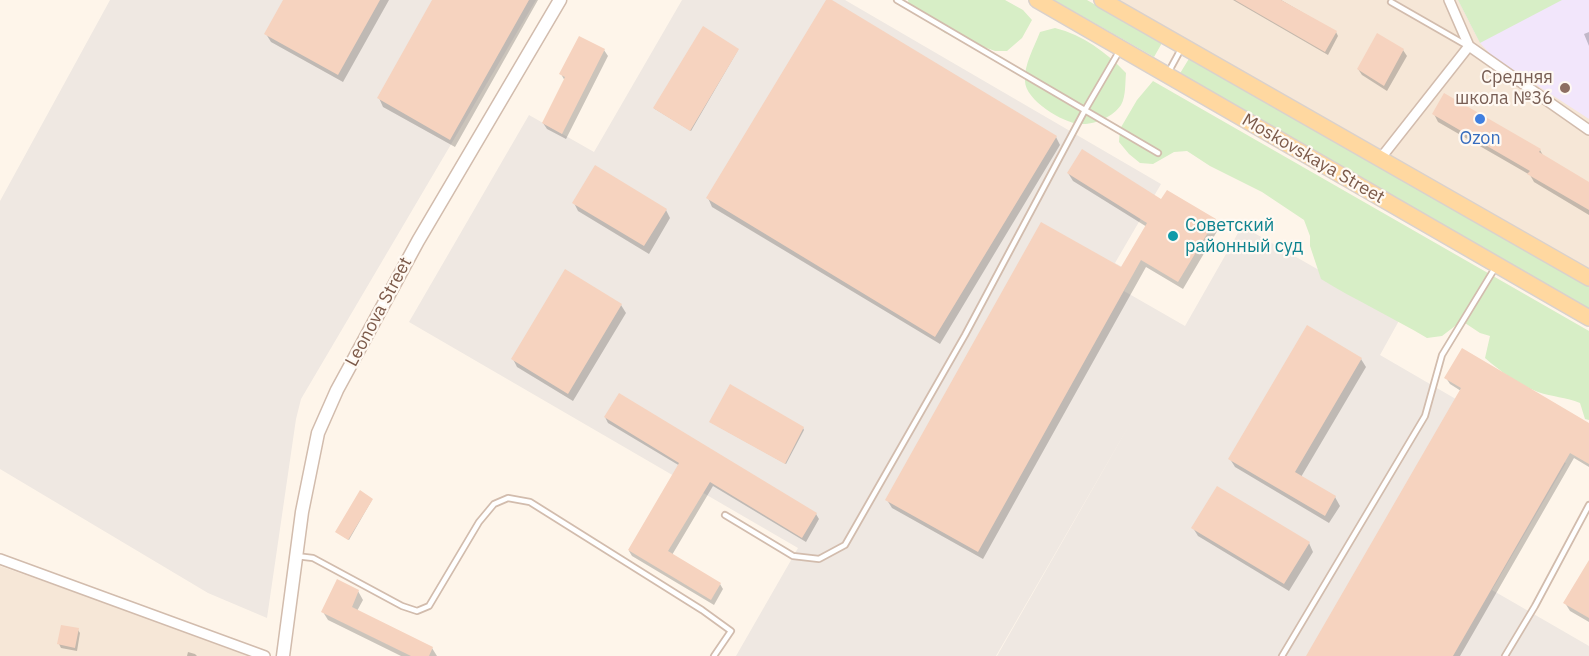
<!DOCTYPE html>
<meta charset="utf-8">
<style>
body{margin:0}
canvas{display:block;background:#fef5ea}
</style>
<canvas width="1589" height="656"></canvas>
<script>
const ctx = document.querySelector('canvas').getContext('2d');
ctx.lineJoin = 'round';
function fill(path, color) {
  ctx.fillStyle = color;
  ctx.fill(path, 'evenodd');
}
function trace(path, color, width, dash) {
  ctx.strokeStyle = color;
  ctx.lineWidth = width;
  ctx.lineCap = dash ? 'butt' : 'round';
  ctx.setLineDash(dash || []);
  ctx.stroke(path);
}
function drawText(font, color, halo, rows, align = 'center') {
  ctx.font = font + ' "IBM Plex Sans",sans-serif';
  ctx.lineWidth = 4.5;
  ctx.setLineDash([]);
  ctx.textBaseline = 'middle';
  ctx.strokeStyle = halo;
  ctx.fillStyle = color;
  for (const [text, x, y, turn = 0] of rows) {
    ctx.save();
    ctx.translate(x, y);
    ctx.rotate((+turn || 0) * Math.PI / 180);
    ctx.textAlign = isNaN(turn) ? turn : align;
    if (halo) ctx.strokeText(text, 0, 0);
    ctx.fillText(text, 0, 0);
    ctx.restore();
  }
}
const residential = new Path2D(`
 M1102 0H1589V278Z
 M0 566 256 656H0Z`);
const industrial = new Path2D(`
 M110 0H536L301 399 296 419 267 618 208 593 0 469V201Z
 M682 0H845L1161 184 1115 263 1133 273 1124 291 1185 326 1242 226 1401 317 1380 355 1566 463 1492 590 1589 646V656H997L1135 415 996 656H736L798 548 409 322 529 115 594 152Z`);
const education = new Path2D(`
 M1458 0H1589V119L1492 56 1480 43Z`);
const green = new Path2D(`
 M908 0H1005L1023 10 1032 20 1022 38 1007 51H995L945 33 909 6Z
 M1054 0H1087L1162 43 1154 57Z
 M1458 0H1562L1480 43Z
 M1055 28C1083 35 1106 52 1126 73 1125 83 1126 96 1121 105 1113 117 1094 125 1080 124 1063 123 1025 100 1025 81 1024 64 1034 48 1040 32Z
 M1190 57 1589 286V311L1179 75Z
 M1153 81 1589 331V420L1585 419 1580 403C1566 397 1552 397 1538 392 1519 385 1500 371 1485 358L1490 336 1480 333 1465 323H1459L1442 336 1427 338C1392 317 1355 300 1321 279L1310 246V236L1304 220 1262 192 1210 166 1187 151 1174 152 1153 164 1140 163 1129 154 1119 142 1120 129 1137 100Z`);
const shadow = new Path2D(`
 M285 0H389L343 82 271 42 266 34Z
 M434 0H538L455 147 383 107 379 98Z
 M828 0 1056 137 1060 145 940 344 712 207 708 198Z
 M1233 0H1281L1336 32 1338 36 1328 55Z
 M1589 32V46L1584 34Z
 M604 50 608 56 566 139 547 129 543 123 565 81 561 74Z
 M738 50 691 131 655 109 654 108Z
 M1403 50 1407 56 1387 91 1362 75 1358 69Z
 M1434 114 1540 150 1544 157 1589 183V215L1534 182 1530 175 1438 122Z
 M1068 173 1214 220 1219 228 1183 289 1146 267 983 559 892 508 887 500 1122 269 1147 227 1073 181Z
 M574 203 666 210 670 218 649 254 578 211Z
 M621 305 626 313 573 401 517 367 513 359Z
 M1361 359 1366 367 1301 477 1335 497 1340 506 1329 523 1235 467 1230 459Z
 M1446 378 1589 425V467L1574 458 1460 656H1308L1461 391 1450 384Z
 M605 417 816 514 819 519 806 542 713 486 672 555 720 584 723 589 714 605 632 556 629 551 680 466 608 423Z
 M712 423 803 428 804 430 786 464Z
 M372 500 349 540 338 533Z
 M1193 528 1309 543 1313 552 1289 591 1198 536Z
 M1589 563V622L1570 611 1565 603Z
 M358 591 363 600 357 611 432 648 437 656H401L328 620 323 612Z
 M78 630 80 633 77 651 61 648 59 644Z
 M188 652 195 654 197 656H187Z`);
const building = new Path2D(`
 M283 0H380L338 75 264 34Z
 M432 0H529L450 140 377 98Z
 M826 0H832L1057 136 935 337 706 198Z
 M1235 0H1281L1337 31 1325 52Z
 M703 26 739 49 690 131 653 108Z
 M1377 33 1404 49 1384 86 1357 69Z
 M579 36 605 49 562 134 542 123 565 77 559 74Z
 M1444 93 1541 149 1539 152 1589 182V210L1527 174 1530 171 1432 114Z
 M1082 149 1161 199 1167 190 1216 219 1178 282 1141 260 978 552 885 500 1041 222 1121 267 1147 223 1067 173Z
 M595 165 667 209 644 246 572 203Z
 M565 269 622 304 568 394 511 359Z
 M1307 325 1362 358 1295 472 1336 496 1325 516 1228 459Z
 M1462 348 1589 423V464L1570 453 1453 656H1306L1461 388 1444 378Z
 M730 384 804 427 785 464 709 422Z
 M619 393 817 513 802 538 710 482 668 551 721 583 711 600 628 550 679 463 604 417Z
 M1217 486 1310 542 1284 584 1191 528Z
 M360 490 373 499 348 540 335 532Z
 M1589 560V618L1563 603Z
 M337 579 359 590 352 607 433 647 429 656H411L321 612Z
 M61 625 79 628 75 648 57 644Z`);
const service = new Path2D(`
 M897 0 1158 153
 M1391 2 1466 45
 M1168 73 1181 49
 M725 515 793 556 819 559 845 545 965 335 1085 110 1120 50
 M296 556 313 558 402 606 417 611 429 606 479 522 494 504 508 498 530 502 702 610 731 631 714 656
 M1282 656 1425 416 1442 355 1495 268
 M1505 656 1535 606 1589 505`);
const minor = new Path2D(`
 M1449 0 1469 46
 M1380 159 1469 46 1589 130
 M0 559 265 656`);
const tertiary = new Path2D(`
 M283 656 302 512 318 433 337 390 418 241 560 0`);
const primary = new Path2D(`
 M1037 0 1589 318
 M1102 0 1589 278`);
const markers = [
 [1565,88,6,"#8d6e63"],
 [1480,119,6,"#3f7fe0"],
 [1173,236,6,"#0f9aa8"]
];
const educationNames = [
 ["Средняя",1553,78],
 ["школа №36",1553,99]
];
const shopNames = [
 ["Ozon",1480,139]
];
const streetNames = [
 ["Moskovskaya Street",1313,159,30],
 ["Leonova Street",379,312,-62]
];
const cultureNames = [
 ["Советский",1185,226],
 ["районный суд",1185,247]
];
fill(residential, '#f6e7d7');
fill(industrial, '#efe8e2');
fill(education, '#f2e6fb');
fill(green, '#d7eec6');
fill(shadow, '#0003');
fill(building, '#f6d3bf');
trace(service, '#d2bcad', 8);
trace(minor, '#d2bcad', 12);
trace(tertiary, '#d2bcad', 15);
trace(primary, '#dad1cc', 18);
trace(service, '#fff', 4.5);
trace(minor, '#fff', 9);
trace(tertiary, '#fff', 12);
trace(primary, '#ffd8a0', 15);
for (const [x, y, r, color] of markers) {
  const dot = new Path2D();
  dot.arc(x, y, r, 0, 2 * Math.PI);
  ctx.fillStyle = color;
  ctx.fill(dot);
  trace(dot, '#fff9f2', 2);
}
drawText('18px', '#785e54', '#fff9f2', educationNames, 'right');
drawText('18px', '#366cbe', '#fff9f2', shopNames);
drawText('18px', '#7c5a4a', '#fff9f2', streetNames);
drawText('18px', '#0d838f', '#fff9f2', cultureNames, 'left');
</script>
